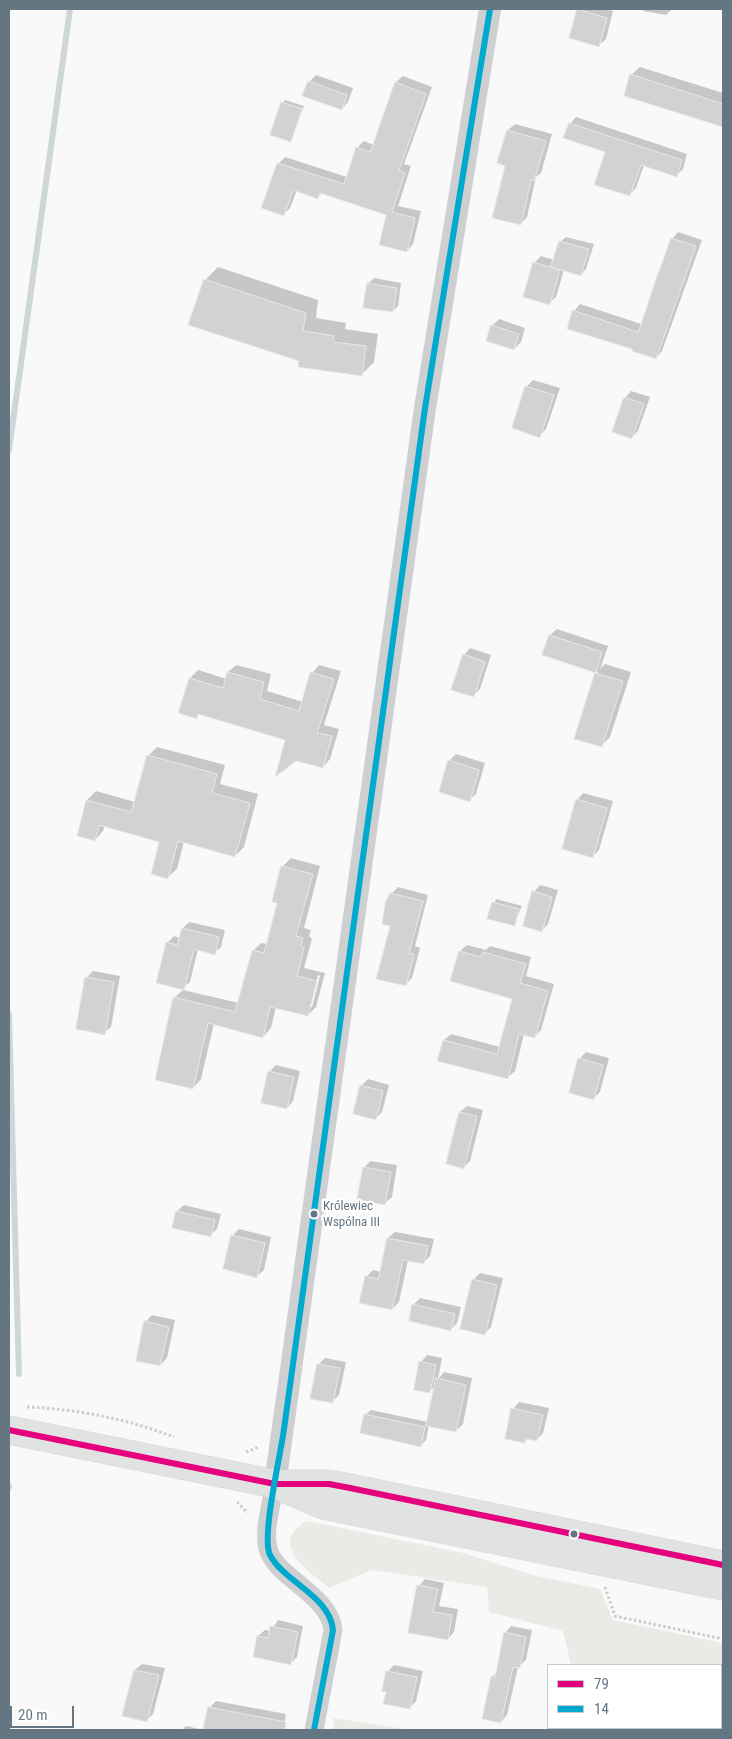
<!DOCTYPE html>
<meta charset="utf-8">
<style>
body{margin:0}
#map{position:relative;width:732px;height:1739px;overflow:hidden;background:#f9f9f9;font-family:"Roboto Condensed",sans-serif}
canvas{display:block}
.frame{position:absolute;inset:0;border:10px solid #657683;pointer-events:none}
.legend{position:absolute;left:547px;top:1664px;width:175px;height:65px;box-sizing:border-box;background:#fff;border:1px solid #c1c8cd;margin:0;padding:6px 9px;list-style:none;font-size:15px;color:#657683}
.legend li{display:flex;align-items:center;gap:10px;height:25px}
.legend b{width:25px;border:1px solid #c1c8cd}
.scale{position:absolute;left:10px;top:1706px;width:64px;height:22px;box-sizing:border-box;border:2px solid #657683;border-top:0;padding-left:6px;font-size:15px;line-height:18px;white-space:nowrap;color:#657683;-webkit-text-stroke:4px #fff;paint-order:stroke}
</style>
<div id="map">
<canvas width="732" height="1739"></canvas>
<div class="frame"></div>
<ul class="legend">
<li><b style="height:6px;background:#e5007d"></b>79</li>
<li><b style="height:6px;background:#00a9ce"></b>14</li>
</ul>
<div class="scale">20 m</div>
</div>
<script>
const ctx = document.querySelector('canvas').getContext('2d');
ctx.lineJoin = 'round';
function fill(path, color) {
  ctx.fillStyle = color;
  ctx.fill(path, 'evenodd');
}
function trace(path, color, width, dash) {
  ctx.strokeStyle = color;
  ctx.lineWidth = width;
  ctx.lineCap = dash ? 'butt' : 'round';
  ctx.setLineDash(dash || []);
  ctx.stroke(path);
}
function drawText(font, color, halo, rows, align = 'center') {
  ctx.font = font + ' "Roboto Condensed",sans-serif';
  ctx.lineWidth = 5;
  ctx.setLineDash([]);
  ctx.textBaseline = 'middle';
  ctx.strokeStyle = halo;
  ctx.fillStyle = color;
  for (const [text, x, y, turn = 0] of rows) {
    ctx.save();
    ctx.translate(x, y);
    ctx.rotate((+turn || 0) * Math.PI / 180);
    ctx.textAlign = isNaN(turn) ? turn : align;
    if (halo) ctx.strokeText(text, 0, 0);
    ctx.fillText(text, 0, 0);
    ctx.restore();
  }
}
const green = new Path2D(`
 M307 1521 463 1553 532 1575 600 1589 613 1620 723 1643V1730H566L567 1728H721V1665H571L563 1631 489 1612 487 1587 372 1570 329 1588C309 1571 266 1543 307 1521Z
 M334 1718 411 1730H333Z`);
const shadow = new Path2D(`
 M579 9H605L613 11 606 39 599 45 571 38Z
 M644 9H672L666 15 643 11Z
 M640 67 723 93V124L722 125 631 75Z
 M316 75 353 88 348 102 342 109 309 82Z
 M403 76 432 87 404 164 411 166 398 206 421 211 413 244 407 251 387 214 323 192 318 197 297 190 290 208 284 214 278 164 285 157 347 177 357 148 364 141 374 145 396 82Z
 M285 100 304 106 291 140 282 103Z
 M576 117 687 154 683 169 676 176 644 165 636 188 630 194 607 152 570 124Z
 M515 124 552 134 541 173 536 177 527 217 521 224 506 165 499 162 508 130Z
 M678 232 702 240 662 351 656 358 634 348 574 311 580 304 641 324 658 272 662 268 672 239Z
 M566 237 594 244 586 269 581 275 564 270 556 297 549 303 525 296 535 262 541 256 555 260 560 242Z
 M218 267 318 300 316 318 346 323 345 329 378 334 374 362 361 375 300 361 205 280Z
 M374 278 401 283 398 306 393 311 368 284Z
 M499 319 525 328 521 342 514 349 492 326Z
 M533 380 560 388 546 429 540 436 526 387Z
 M631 391 650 397 638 431 632 437 625 398Z
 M557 629 608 646 600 669 605 664 631 672 610 737 601 746 575 738 598 672 544 654 550 635Z
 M470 648 491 655 480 689 473 696 464 655Z
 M236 665 271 674 267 691 303 702 312 673 319 665 341 671 324 725 339 729 330 759 323 767 286 740 200 714 196 717 179 712 190 678 198 670 227 679 228 672Z
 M157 747 225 765 220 784 258 794 244 847 235 856 184 841 177 869 168 877 161 841 105 825 103 831 95 840 78 835 87 800 96 791 135 802 148 756Z
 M456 754 485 763 476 794 469 800 449 761Z
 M583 793 613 801 599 850 592 857 577 800Z
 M291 858 320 866 304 928 311 930 309 936 312 939 304 968 325 973 316 1007 308 1015 276 1007 271 1028 263 1037 214 1023 201 1079 193 1088 174 998 183 990 239 1003 253 951 261 943 268 944 278 902 282 867ZM318 975 320 976 312 1007H310Z
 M540 885 558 890 548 924 542 930 534 892Z
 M398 887 428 895 415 946 420 948 412 978 405 985 391 925V894Z
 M496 899 522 906 514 925 489 918Z
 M189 922 225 930 221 947 214 953 198 949 190 982 183 988 167 943 174 936 180 938 183 928Z
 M467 945 486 950 490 946 531 957 526 976 554 984 541 1030 534 1037 524 1034 515 1071 508 1077 444 1040 451 1034 500 1047 514 998 460 951Z
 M93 971 120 976 111 1027 104 1033 86 978Z
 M586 1052 609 1058 600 1092 594 1098 579 1059Z
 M276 1065 300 1071 293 1101 287 1108 269 1072Z
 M368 1079 389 1085 382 1112 375 1119 361 1086Z
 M467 1106 483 1110 470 1161 464 1167 460 1112Z
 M370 1161 397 1165 392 1197 385 1203 364 1168Z
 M184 1205 221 1214 217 1229 210 1235 177 1211Z
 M239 1229 271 1237 264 1270 257 1276 232 1236Z
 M395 1232 434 1239 430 1256 423 1263 408 1260 399 1302 392 1309 366 1277 373 1270 381 1272 388 1238Z
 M480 1273 503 1278 491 1327 485 1333 473 1280Z
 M420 1298 461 1307 457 1323 451 1329 413 1305Z
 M152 1315 175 1320 167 1358 160 1365 145 1322Z
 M427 1355 442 1358 438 1379 444 1372 472 1378 463 1424 456 1431 429 1425 426 1440 421 1445 365 1415 371 1410 428 1422 436 1385 429 1392 421 1362Z
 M325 1358 346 1362 339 1395 332 1402 318 1365Z
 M519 1402 549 1408 543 1433 537 1440 528 1438 524 1442 513 1409Z
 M425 1579 444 1583 439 1606 458 1609 454 1632 448 1639 419 1586Z
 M278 1620 303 1626 297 1657 291 1663 258 1636 265 1630 271 1631Z
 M511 1626 532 1630 526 1660 518 1667 507 1715 501 1722 492 1677 497 1672 505 1633Z
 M142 1664 165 1668 153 1714 147 1720 135 1670Z
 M394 1665 423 1671 416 1701 410 1708 387 1691V1672Z
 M216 1701 286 1714 283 1730H182L186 1726 204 1730 210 1707Z`);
const stream = new Path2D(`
 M9 450 70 9
 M9 1014 19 1374
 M9 1487V1486`);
const building = new Path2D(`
 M577 9 607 18 599 47 569 38Z
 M630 74 723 104V127L624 96Z
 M308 81 347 95 342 110 302 96Z
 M395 82 426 94 399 170 405 173 392 212 415 218 407 252 379 245 386 215 320 193 318 199 293 190 284 216 261 208 277 163 344 184 356 147 370 152Z
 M281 102 302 109 291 142 270 135Z
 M569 123 682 160 677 177 641 165 630 196 594 185 605 152 563 138Z
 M507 130 546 141 534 181 531 180 521 225 492 218 505 166 497 163Z
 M671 238 696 246 656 359 632 351V349L567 329 572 310 638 332Z
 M559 241 589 249 581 276 551 267Z
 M533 262 560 270 550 305 523 297Z
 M204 279 306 313 303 331 334 336 333 342 366 346 362 376 298 367 299 361 188 325Z
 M367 283 397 288 393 312 363 308Z
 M491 325 519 334 514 350 486 341Z
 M525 386 554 395 540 438 512 428Z
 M624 397 644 404 632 439 612 432Z
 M549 635 602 652 596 673 542 655Z
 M463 654 485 662 474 697 451 690Z
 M227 672 264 682 260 699 299 711 310 672 334 679 317 733 332 736 323 768 296 761 275 777 285 740 198 714 197 719 178 713 189 678 223 688Z
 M595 673 623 681 602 747 574 739Z
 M147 755 217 774 212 793 250 803 235 857 178 841 168 879 151 874 159 842 99 825 95 841 77 836 86 800 131 812Z
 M448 760 479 770 470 802 439 792Z
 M576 799 607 808 593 858 562 849Z
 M281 866 313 874 296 936 303 938 301 945 304 948 297 976 317 981 308 1016 270 1007 263 1038 208 1023 193 1089 155 1080 173 997 235 1012 252 950 264 953 277 903 272 902Z
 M532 891 552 897 542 932 523 926Z
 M390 893 423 901 409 953 414 954 406 986 376 979 390 926 382 924 385 903Z
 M492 902 519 909 515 926 487 919Z
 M182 928 219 937 215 955 194 949 184 990 156 983 166 942 177 945Z
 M459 951 481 957 483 952 526 964 520 983 548 991 535 1038 519 1034 508 1079 437 1061 443 1040 497 1054 512 999 450 981Z
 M85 977 114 982 105 1035 76 1029Z
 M578 1058 603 1065 594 1100 569 1093Z
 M268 1071 294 1077 287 1109 261 1103Z
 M360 1085 383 1091 376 1120 353 1114Z
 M459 1112 477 1116 464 1169 446 1164Z
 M363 1167 391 1172 385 1205 357 1200Z
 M176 1211 215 1220 211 1237 172 1228Z
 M231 1235 265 1243 257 1278 223 1269Z
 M387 1238 428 1246 424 1264 403 1260 392 1310 359 1303 365 1276 378 1279Z
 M472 1279 497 1285 485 1335 460 1329Z
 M412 1304 455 1314 451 1331 409 1321Z
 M144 1321 169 1327 160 1366 136 1361Z
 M419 1361 436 1365 430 1393 414 1390Z
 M317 1364 340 1368 333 1403 310 1399Z
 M436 1378 466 1385 456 1432 426 1426Z
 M511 1408 543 1415 537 1441 526 1439 525 1443 505 1439Z
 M364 1414 425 1427 421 1447 360 1433Z
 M417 1585 438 1589 433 1612 452 1615 448 1640 408 1633Z
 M270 1626 298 1632 291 1665 253 1657 257 1636 268 1638Z
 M504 1632 526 1637 520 1668 513 1667 501 1723 482 1719 491 1676 495 1677Z
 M134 1670 159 1675 147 1722 122 1716Z
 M386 1671 417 1677 410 1709 383 1704 386 1692 382 1691Z
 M208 1707 286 1722 285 1730H203Z`);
const path = new Path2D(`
 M27 1407C78 1409 127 1419 174 1437
 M246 1452 259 1447
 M237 1502 248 1513
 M605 1587 615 1616 723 1639`);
const minor = new Path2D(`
 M275 1484C272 1504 261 1535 270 1554 281 1579 330 1597 333 1630L314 1730`);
const tertiary = new Path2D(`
 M275 1484 425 408 490 9`);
const primary = new Path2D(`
 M9 1430 275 1484H329L350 1488 723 1565
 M286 1489 323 1505 723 1586`);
const bus1 = new Path2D(`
 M9 1430 275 1484H329L350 1488 723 1565`);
const bus2 = new Path2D(`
 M314 1730 333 1630C330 1596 284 1582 270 1555 261 1537 281 1453 284 1429L425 408 490 9`);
const markers = [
 [314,1214,4.5,"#657683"],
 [574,1534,4.5,"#657683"]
];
const busNames = [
 ["Królewiec",323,1207],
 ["Wspólna III",323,1223]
];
fill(green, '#e8ebe6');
fill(shadow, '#0003');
trace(stream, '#ced6d9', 6);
fill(building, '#d0d2d3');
trace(building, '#e8e8e8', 1);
trace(primary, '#d5d6d7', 29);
trace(path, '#cbcccd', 3, [2.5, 2.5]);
trace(minor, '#cecfd0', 19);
trace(tertiary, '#cecfd0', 22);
trace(primary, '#e1e2e2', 28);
trace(bus1, '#e5007d', 6);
trace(bus2, '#00a9ce', 6);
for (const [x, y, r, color] of markers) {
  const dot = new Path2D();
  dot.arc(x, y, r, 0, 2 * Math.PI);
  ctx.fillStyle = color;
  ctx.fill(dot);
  trace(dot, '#fff', 2);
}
drawText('13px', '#657683', '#fff', busNames, 'left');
</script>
